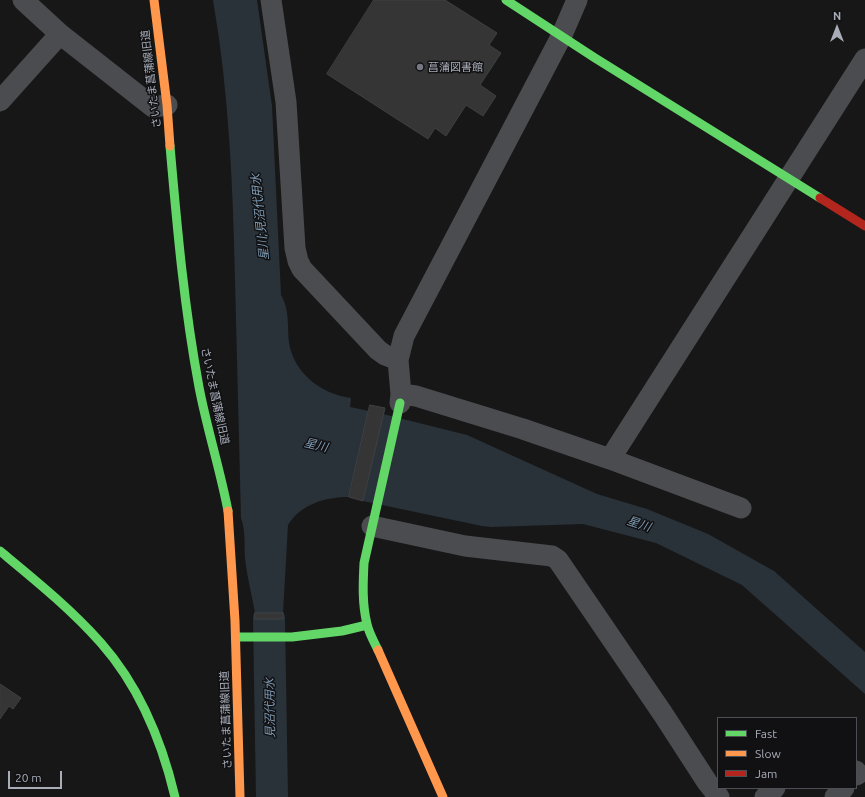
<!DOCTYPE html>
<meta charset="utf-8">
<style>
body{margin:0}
#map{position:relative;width:865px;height:797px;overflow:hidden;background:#171717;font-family:Ubuntu,sans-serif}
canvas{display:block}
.legend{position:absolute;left:717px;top:717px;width:140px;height:72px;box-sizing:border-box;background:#111113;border:1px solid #4d4f55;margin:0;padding:5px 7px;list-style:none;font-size:12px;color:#a8adb8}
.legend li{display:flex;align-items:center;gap:8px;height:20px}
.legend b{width:20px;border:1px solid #4d4f55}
.north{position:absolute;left:817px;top:8px;width:40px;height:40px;-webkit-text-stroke:3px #111113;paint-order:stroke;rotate:0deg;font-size:11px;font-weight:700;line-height:16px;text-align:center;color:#a8adb8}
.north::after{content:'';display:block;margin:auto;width:14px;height:18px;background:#a8adb8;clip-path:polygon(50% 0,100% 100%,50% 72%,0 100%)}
.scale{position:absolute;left:8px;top:771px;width:54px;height:18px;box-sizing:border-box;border:2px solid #a8adb8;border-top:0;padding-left:5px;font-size:12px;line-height:14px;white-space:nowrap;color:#a8adb8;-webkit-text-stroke:3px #111113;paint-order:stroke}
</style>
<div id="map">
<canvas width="865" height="797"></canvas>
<ul class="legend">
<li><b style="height:5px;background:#63d668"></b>Fast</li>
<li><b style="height:5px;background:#ff974d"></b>Slow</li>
<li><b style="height:5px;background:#b3261e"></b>Jam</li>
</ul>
<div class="north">N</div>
<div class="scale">20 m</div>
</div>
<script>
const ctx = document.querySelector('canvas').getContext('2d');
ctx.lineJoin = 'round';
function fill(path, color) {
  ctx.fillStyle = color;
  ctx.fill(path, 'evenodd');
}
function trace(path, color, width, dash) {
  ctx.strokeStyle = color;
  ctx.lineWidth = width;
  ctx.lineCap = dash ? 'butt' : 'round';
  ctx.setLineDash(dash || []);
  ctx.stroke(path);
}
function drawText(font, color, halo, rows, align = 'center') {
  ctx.font = font + ' Ubuntu,"Noto Sans JP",sans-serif';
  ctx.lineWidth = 3;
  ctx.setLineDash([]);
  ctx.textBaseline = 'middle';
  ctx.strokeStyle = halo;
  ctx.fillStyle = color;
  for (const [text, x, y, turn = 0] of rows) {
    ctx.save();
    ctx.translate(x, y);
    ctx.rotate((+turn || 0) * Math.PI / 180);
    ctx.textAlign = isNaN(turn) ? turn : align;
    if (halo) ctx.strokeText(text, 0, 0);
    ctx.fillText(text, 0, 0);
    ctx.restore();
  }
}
const water = new Path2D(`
 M213 0H257L272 106 281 295C290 310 287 326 289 343 294 373 321 394 351 398L350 407 369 411 349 497C325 497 301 504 288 525L283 613H255C252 595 247 577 245 558 244 545 246 531 241 518 239 439 237 359 235 280 233 186 229 92 213 0Z
 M383 414 467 435 597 494 647 509 708 534 774 571 865 652V694L742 585 656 543 583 524 491 527 482 526 363 501Z`);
const river = new Path2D(`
 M269 619 272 797`);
const building = new Path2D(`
 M374 0H445L497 33 489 45 501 53 480 85 496 96 483 116 466 105 446 136 435 128 428 139 327 74Z
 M370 405 385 408 363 501 349 497Z
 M255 613H283V619H255Z
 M0 684 21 698 13 709 9 706 0 719Z`);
const street = new Path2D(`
 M23 0 60 34 153 107 167 105
 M271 0 286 102 295 248 298 261 302 269 378 350 385 355 398 360
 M0 101 60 34
 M401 394 416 396 523 429 610 459 741 508
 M400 403 401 394 398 360 404 336 561 37 577 0
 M610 459 865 59
 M372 526 465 546 552 556 558 560 663 714 707 782 719 797
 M856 771 858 774 856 775
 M765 797 775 788
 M835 797 844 788`);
const fast = new Path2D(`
 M506 0 595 58 820 198
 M170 146C177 226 184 307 199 387 207 429 220 469 228 511
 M0 551C35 580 71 609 101 643 139 686 162 742 175 797
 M236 637H292L342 631 367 625
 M378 650C374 642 369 633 367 624 362 604 363 583 364 563L400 403`);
const slow = new Path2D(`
 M154 0 167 105 170 146
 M228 511 235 621 240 797
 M378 650 443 797`);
const jam = new Path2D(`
 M820 198 865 226`);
const markers = [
 [420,67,4,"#757880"]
];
const poiNames = [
 ["菖蒲図書館",428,67]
];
const streetNames = [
 ["さいたま菖蒲線旧道",151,79,-97],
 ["さいたま菖蒲線旧道",215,396,78],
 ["さいたま菖蒲線旧道",226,720,-92]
];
const waterNames = [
 ["星川;見沼代用水",260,217,-96],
 ["星川",316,445,13],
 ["星川",639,524,18],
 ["見沼代用水",270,708,-91]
];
fill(water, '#2a3239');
trace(river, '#2a3239', 32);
fill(building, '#353536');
trace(building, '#3f4043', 1);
trace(street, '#4b4c50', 21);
trace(fast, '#63d668', 9);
trace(slow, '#ff974d', 9);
trace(jam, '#b3261e', 9);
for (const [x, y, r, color] of markers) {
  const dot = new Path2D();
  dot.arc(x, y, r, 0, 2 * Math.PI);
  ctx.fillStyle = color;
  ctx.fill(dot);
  trace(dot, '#111113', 1.5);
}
drawText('11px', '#a8adb8', '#111113', poiNames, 'left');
drawText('11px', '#a8adb8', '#111113', streetNames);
drawText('italic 12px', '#7f9bb3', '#111113', waterNames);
</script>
